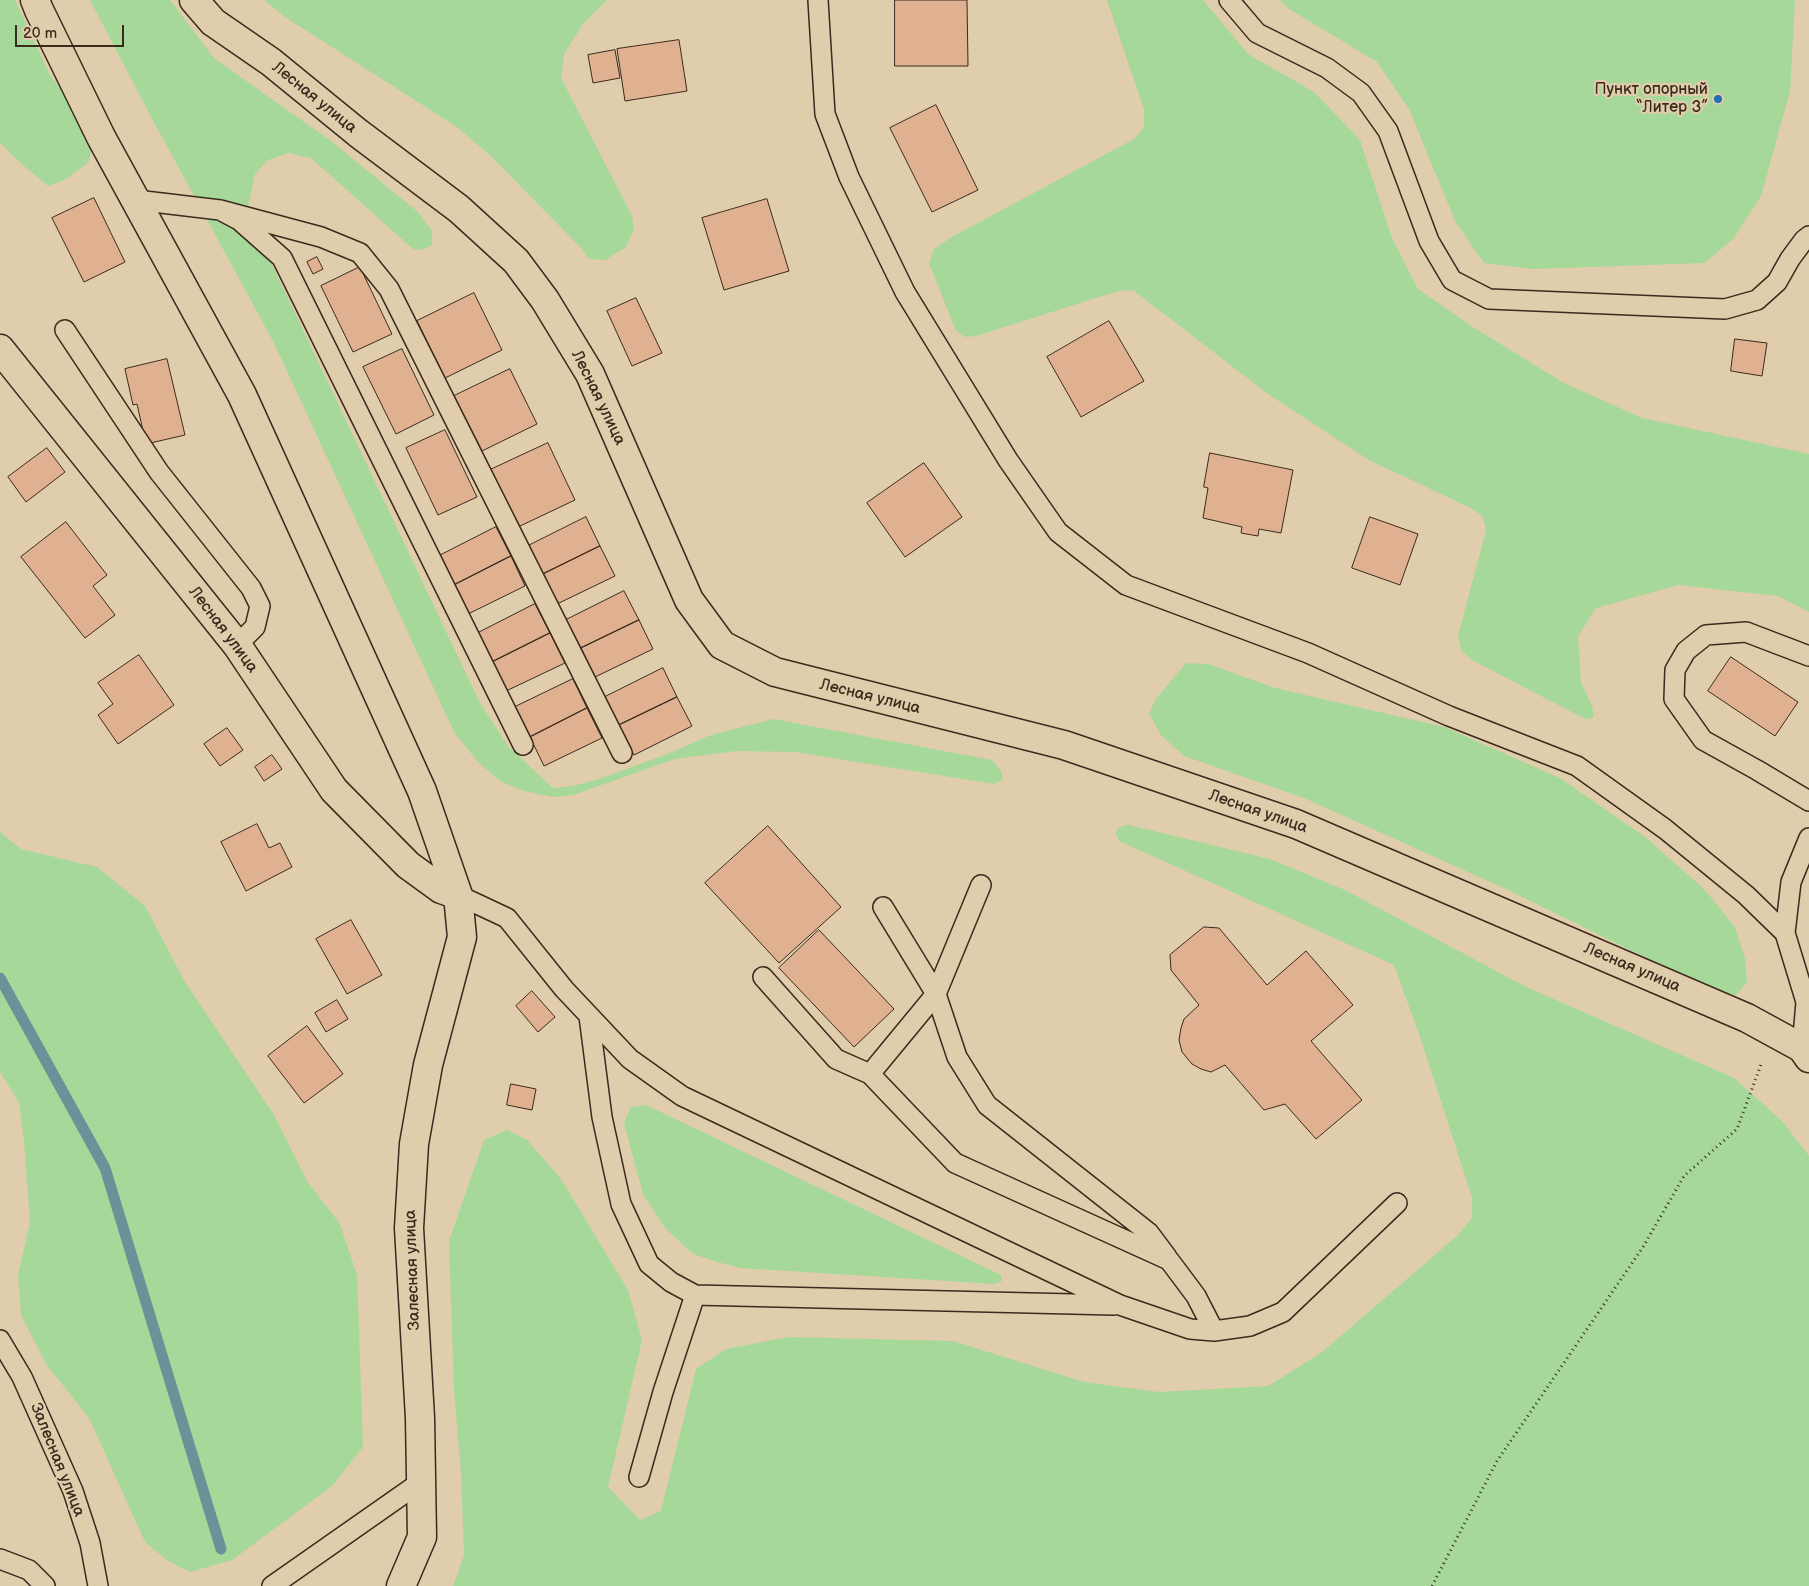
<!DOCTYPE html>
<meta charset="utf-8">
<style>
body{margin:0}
#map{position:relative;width:1809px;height:1586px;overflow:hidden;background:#e0cdab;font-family:"Balsamiq Sans",sans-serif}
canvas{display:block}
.scale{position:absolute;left:15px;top:25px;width:109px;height:22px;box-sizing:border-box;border:2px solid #3b2a1e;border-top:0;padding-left:6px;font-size:15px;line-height:18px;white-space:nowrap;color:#3b2a1e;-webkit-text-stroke:4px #e0cdab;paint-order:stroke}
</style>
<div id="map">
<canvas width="1809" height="1586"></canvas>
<div class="scale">20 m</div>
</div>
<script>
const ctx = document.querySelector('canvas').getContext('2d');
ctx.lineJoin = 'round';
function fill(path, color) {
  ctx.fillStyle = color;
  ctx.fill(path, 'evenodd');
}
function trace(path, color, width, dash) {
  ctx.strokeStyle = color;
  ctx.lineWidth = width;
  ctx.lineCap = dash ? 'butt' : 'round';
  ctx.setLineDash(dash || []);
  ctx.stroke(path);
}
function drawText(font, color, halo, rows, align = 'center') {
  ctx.font = font + ' "Balsamiq Sans",sans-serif';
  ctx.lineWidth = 4.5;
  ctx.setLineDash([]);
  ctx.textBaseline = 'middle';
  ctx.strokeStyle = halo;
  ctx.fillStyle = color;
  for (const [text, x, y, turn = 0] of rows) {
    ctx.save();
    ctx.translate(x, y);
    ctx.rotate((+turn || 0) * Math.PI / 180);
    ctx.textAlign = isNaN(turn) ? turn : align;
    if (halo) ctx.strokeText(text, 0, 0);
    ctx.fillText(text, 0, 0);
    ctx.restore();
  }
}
const green = new Path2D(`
 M0 0H15L50 75 68 98 89 135 91 153 89 162 64 180 48 186 16 159 0 142Z
 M90 0H170L214 58 331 141 418 212 432 231V245L423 250 413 249 311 158 288 153 268 160 255 174 247 212 480 703 508 746 553 788 573 786 599 779 673 752 708 736 773 719 992 760 1001 771 1003 779 994 784 795 752 736 751 675 759 573 795 554 797 524 791 500 781 478 762 454 732 274 343 149 113Z
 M264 0H607L583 24 564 54 561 78 632 216 634 229 626 247 605 260 589 259 582 249 493 158 457 127 285 17Z
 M1107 0H1203L1248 54 1314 92 1360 140 1392 238 1418 289 1473 327 1564 383 1642 418 1809 454V612L1778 596 1678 585 1596 608 1578 636 1581 682 1592 706 1594 717 1585 719 1472 660 1461 650 1458 636 1486 530 1483 517 1473 509 1369 460 1268 394 1133 290 1118 291 976 336 965 337 956 331 929 263 934 249 950 238 1134 139 1144 128V110Z
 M1280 0H1795L1790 91 1761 196 1734 238 1705 263 1532 269 1484 263 1456 223 1409 109 1377 62 1289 9Z
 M1186 663 1208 664 1275 688 1444 727 1560 778 1645 837 1704 889 1735 927 1745 959 1747 982 1736 995 1718 993 1508 890 1304 798 1184 756 1161 735 1149 714 1155 700Z
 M1129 825 1270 859 1345 890 1526 987 1734 1078 1782 1121 1809 1156V1586H453L464 1555 461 1474 454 1391 449 1241 484 1140 507 1130 527 1140 561 1179 628 1290 642 1340 608 1487 640 1520 661 1511 696 1369 726 1349 789 1337 953 1341 1084 1382 1159 1392 1268 1386 1321 1353 1458 1235 1472 1218V1197L1419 1034 1394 965 1119 841 1116 834 1117 829 1123 826Z
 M0 832 21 849 97 867 145 906 185 982 274 1115 307 1181 340 1224 357 1275 363 1447 332 1486 232 1560 190 1572 168 1561 145 1542 89 1418 46 1364 21 1315 18 1275 30 1223 24 1141 19 1102 0 1072Z
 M646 1105 1001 1275 1002 1281 995 1284 741 1268 717 1262 693 1254 665 1228 643 1194 624 1123 631 1107Z`);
const stream = new Path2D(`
 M0 978 105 1168 221 1549`);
const building = new Path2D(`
 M895 0H967L968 66H895Z
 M679 40 687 91 625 101 617 49Z
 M615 50 620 78 593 83 588 55Z
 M936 105 978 190 932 212 890 128Z
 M94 198 125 262 84 282 52 218Z
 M767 199 789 271 724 290 702 218Z
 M317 257 323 269 313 274 307 262Z
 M360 267 392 334 353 352 321 286Z
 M474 293 502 350 445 378 417 321Z
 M636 298 662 353 632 366 607 311Z
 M1109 321 1144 381 1081 417 1047 357Z
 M1735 339 1767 343 1762 376 1731 371Z
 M402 349 434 415 396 434 363 367Z
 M167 359 185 435 146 444 137 404 133 405 125 369Z
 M510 369 537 424 482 451 454 396Z
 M445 430 477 497 438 515 406 448Z
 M548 443 575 500 518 527 490 470Z
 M47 448 65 472 26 502 8 477Z
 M1210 453 1293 470 1281 533 1259 529 1258 536 1241 533 1242 527 1203 518 1208 488 1204 487Z
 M924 463 962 517 905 557 867 503Z
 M586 517 600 546 543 574 528 546Z
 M1370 517 1418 534 1400 585 1352 568Z
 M66 522 107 575 93 586 115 615 85 638 21 557Z
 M496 527 511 556 454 585 439 556Z
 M600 546 615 576 557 604 543 574Z
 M511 556 525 586 468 614 454 585Z
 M624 591 639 620 581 648 566 620Z
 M535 604 550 633 492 662 478 633Z
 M639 620 653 649 595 677 581 648Z
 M550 633 565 663 506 691 492 662Z
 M139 655 174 705 118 744 98 715 113 704 98 683Z
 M1731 657 1798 702 1775 736 1708 691Z
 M663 668 677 697 619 725 605 697Z
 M573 679 587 708 530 737 515 707Z
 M677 697 692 726 634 755 619 725Z
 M587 708 602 738 544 766 530 737Z
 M227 728 243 750 220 766 204 744Z
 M272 755 282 769 264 781 255 767Z
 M257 824 269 848 280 843 292 867 246 891 221 842Z
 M768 826 841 907 779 963 705 883Z
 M351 920 382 975 347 994 316 939Z
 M1204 927 1219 928 1267 985 1306 951 1353 1005 1311 1041 1362 1100 1316 1139 1285 1104 1264 1110 1225 1065 1211 1072 1201 1069 1192 1064 1182 1052 1179 1040 1181 1028 1184 1019 1199 1005 1171 970 1170 955Z
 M819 930 894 1009 854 1047 779 968Z
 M532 991 555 1017 538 1032 516 1006Z
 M337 1000 348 1019 326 1032 315 1013Z
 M307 1026 343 1074 304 1103 268 1056Z
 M511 1084 536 1089 532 1110 507 1105Z`);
const path = new Path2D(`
 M1432 1586 1497 1461 1643 1247 1684 1176 1737 1129 1762 1062`);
const service = new Path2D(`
 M818 0 825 114 849 177 905 292 1008 460 1058 532 1126 585 1308 653 1449 716 1577 766 1665 829 1746 895 1785 933 1806 1002 1802 1048
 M1229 0 1257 33 1327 68 1361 93 1388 131 1429 241 1452 280 1489 299 1725 309 1757 300 1777 282 1790 259 1804 240 1809 236
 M136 200 220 210 239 220 282 258 523 745
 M220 210 321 237 360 253 389 289 622 753
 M65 330 159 472 251 588 260 606 255 627 237 645
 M1809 656 1746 632 1706 635 1686 651 1675 670 1674 699 1703 740 1757 770 1809 801
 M458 895 507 918 564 989 630 1059 682 1096 1120 1305 1190 1329 1214 1331 1250 1326 1283 1312 1397 1203
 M883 907 936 994 957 1057 987 1105 1149 1233 1167 1257
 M1785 933 1791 882 1809 838
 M763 977 836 1059 870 1074 955 1163 1169 1260 1196 1296 1214 1331
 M589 1016 602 1117 621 1204 649 1264 671 1282 695 1295 1114 1305
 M870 1074 936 994 981 885
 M0 1340 22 1377 73 1491 90 1543 98 1586
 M639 1477 663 1392 695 1295
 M0 1559 29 1570 45 1586
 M272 1586 422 1481`);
const minor = new Path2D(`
 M35 0 39 10 101 137 242 395 422 791 458 895 462 937 428 1065 414 1144 409 1228 420 1418 422 1537 401 1586
 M0 349 237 645 334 790 408 865 441 889 458 895`);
const secondary = new Path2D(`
 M194 0 213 22 271 62 358 133 459 209 516 261 545 300 590 374 689 600 722 645 775 672 1064 745 1296 824 1747 1018 1802 1048 1809 1058`);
const markers = [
 [1718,99,5,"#1f6fb2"]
];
const poiNames = [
 ["Пункт опорный",1708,90],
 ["“Литер 3”",1708,108]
];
const streetNames = [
 ["Лесная улица",314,98,39],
 ["Лесная улица",598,398,64],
 ["Лесная улица",223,630,53],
 ["Лесная улица",870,697,14],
 ["Лесная улица",1258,812,19],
 ["Лесная улица",1632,968,23],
 ["Залесная улица",413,1270,-92],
 ["Залесная улица",57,1460,68]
];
fill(green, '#a6d899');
trace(stream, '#6b9298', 11);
fill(building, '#e0b191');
trace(building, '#3b2a1e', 1);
trace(service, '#3b2a1e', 22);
trace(minor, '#3b2a1e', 31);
trace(secondary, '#3b2a1e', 31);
trace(path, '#3b2a1e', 3, [1, 4]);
trace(service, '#e0cdab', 19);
trace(minor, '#e0cdab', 28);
trace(secondary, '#e0cdab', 28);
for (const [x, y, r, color] of markers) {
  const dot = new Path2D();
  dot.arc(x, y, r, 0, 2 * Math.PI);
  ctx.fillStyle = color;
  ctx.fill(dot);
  trace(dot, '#e0cdab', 2);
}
drawText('16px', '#3b2a1e', '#e0cdab', poiNames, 'right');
drawText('16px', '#3b2a1e', '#e0cdab', streetNames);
</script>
